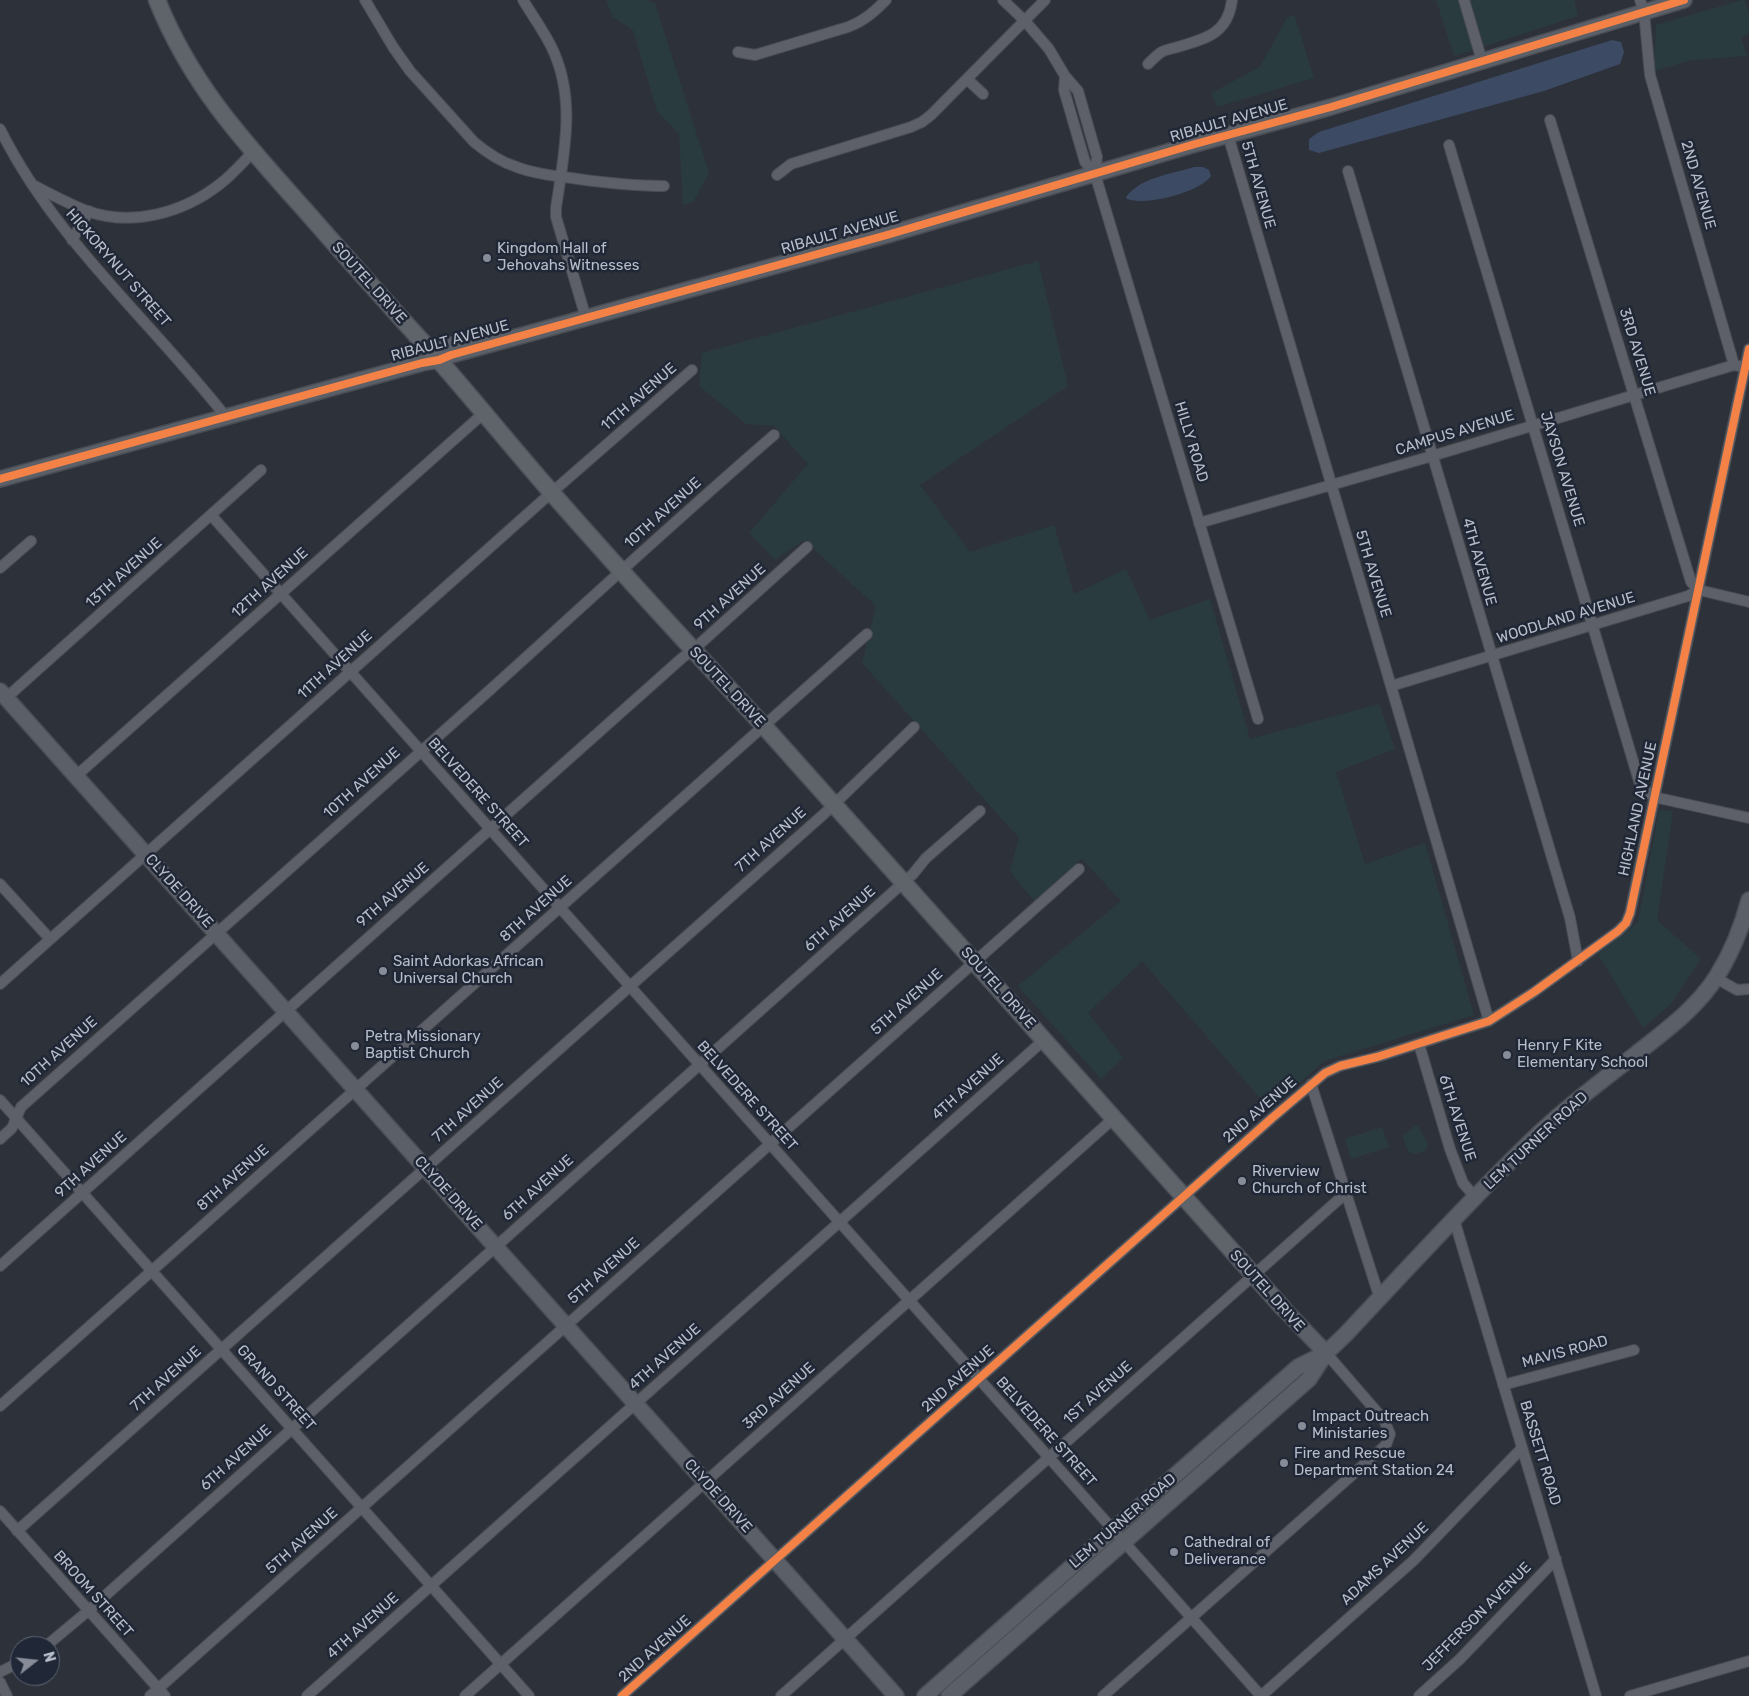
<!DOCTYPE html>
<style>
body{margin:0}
#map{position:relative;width:1749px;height:1696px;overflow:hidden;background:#2d313a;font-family:Rubik,sans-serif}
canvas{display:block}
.north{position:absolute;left:10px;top:1636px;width:50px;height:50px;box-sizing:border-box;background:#202736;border:1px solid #5d6371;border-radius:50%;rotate:74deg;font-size:14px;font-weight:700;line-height:20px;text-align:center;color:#b8bdca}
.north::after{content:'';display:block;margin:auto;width:18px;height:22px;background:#878c98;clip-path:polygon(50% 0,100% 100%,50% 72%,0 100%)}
</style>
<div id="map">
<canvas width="1749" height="1696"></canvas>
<div class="north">N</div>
</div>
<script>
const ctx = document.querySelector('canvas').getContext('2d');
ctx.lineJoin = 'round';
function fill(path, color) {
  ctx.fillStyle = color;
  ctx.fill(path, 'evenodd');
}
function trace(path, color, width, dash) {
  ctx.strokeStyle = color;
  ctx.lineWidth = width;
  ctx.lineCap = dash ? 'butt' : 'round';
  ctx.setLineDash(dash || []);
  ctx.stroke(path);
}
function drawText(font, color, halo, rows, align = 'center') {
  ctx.font = font + ' Rubik,sans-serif';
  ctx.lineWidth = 5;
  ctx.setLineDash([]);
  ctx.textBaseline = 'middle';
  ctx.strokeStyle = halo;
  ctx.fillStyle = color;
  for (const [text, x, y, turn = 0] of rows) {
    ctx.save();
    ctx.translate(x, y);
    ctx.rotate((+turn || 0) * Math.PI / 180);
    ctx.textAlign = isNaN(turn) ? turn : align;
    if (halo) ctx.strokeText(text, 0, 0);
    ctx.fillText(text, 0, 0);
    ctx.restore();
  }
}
const green = new Path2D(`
 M606 0H645L655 3 709 173 693 202 683 205 679 134 657 111 633 30 613 17Z
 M1436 0H1574L1578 16 1454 56Z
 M1742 0H1745L1749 14V34L1741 37 1747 56 1692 60 1654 71 1656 25Z
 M1294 14 1314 78 1217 107 1211 93 1260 67 1286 19Z
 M1038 261 1068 386 920 485 970 552 1054 525 1074 594 1126 569 1150 620 1210 599 1250 739 1379 704 1395 749 1336 772 1365 864 1425 843 1474 1015 1324 1061 1270 1110 1142 961 1088 1013 1123 1058 1101 1079 1018 986 1121 901 1082 859 1035 902 1010 871 1019 838 862 663 876 606 804 540 775 560 749 533 808 464 774 426 746 424 699 386 702 353Z
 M1659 810 1673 811 1657 920 1701 959 1671 1004 1643 1028 1598 954 1638 922Z
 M1415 1126H1418L1428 1144 1426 1150C1409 1159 1407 1150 1403 1136Z
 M1382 1127 1389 1147 1351 1159 1345 1139Z`);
const water = new Path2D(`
 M1612 40 1621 42 1624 52 1620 64 1544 91 1319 153 1309 150V139L1319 132Z
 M1194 167H1203L1209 170 1211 176C1199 193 1145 206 1127 199L1126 197C1141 177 1172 174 1194 167Z`);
const street = new Path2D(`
 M365 0 393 47 410 71 474 142C486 152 499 161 514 166 534 174 557 176 578 179 607 183 635 186 664 186
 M523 0C532 15 543 30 551 46 577 98 564 153 556 208V217L586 318
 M1003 0 1025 21 1049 49 1065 76 1078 91 1097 157 1095 174
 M1464 0 1482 61
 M1640 0 1644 12 1650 75 1734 365
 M738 52 755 55 848 27C864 21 874 12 886 0
 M1148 64C1152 60 1156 56 1160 53 1164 50 1170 49 1174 48 1204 39 1228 35 1232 0
 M1065 76 1064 90 1085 162 1095 174 1258 719
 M967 79 983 94
 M1550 120 1691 582 1699 590
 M0 129C55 240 150 320 226 417
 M1228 135 1391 686 1489 1021
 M1449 145 1639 781 1643 788 1654 797 1749 818
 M1348 171 1570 918 1578 961
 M777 175 791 164 911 127 922 122 931 115 1045 0
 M35 186C52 195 69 204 87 211 132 227 183 213 220 184 232 175 242 163 253 152
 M72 240 89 211
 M211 515 1261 1696
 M1199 523 1432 456 1734 365 1749 368
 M0 568 31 541
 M1391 686 1688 596 1699 590 1749 602
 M6 698 261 470
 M76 776 485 412
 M0 884 50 939
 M1716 978 1737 990 1749 989
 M0 984 542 501 692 370
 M1419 1044 1450 1149 1463 1183 1475 1197
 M1311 1084 1380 1299
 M0 1100 529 1696
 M0 1139 12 1128 21 1107C177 968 335 829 491 689 585 604 678 518 774 435
 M1454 1219 1596 1696
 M0 1266 682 658 693 650 807 547
 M1503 1385 1634 1350
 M0 1406 867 634
 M0 1511 165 1696
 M17 1531 825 813 914 727
 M46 1646 88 1611 894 891 913 874 926 858 980 811
 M0 1672 20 1662
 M0 1682 7 1696
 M150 1696 1079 869
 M307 1696 1044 1040
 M465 1696 1114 1118
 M622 1696 1272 1118 1325 1073 1340 1066 1377 1057 1489 1021 1534 992 1618 931 1626 923 1630 913 1749 349
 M781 1696 1346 1193
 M1103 1696 1386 1445 1390 1434 1384 1420 1326 1353
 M1261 1696 1414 1560 1522 1448
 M1419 1696 1460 1659 1556 1559
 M1630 1696 1749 1661`);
const secondary = new Path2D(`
 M428 348 441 344 468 347
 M0 479 422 363 439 360 451 355 887 235 1195 144 1331 107 1684 0
 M0 691 896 1696
 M1283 1308 1326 1353
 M925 1696 1298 1367 1324 1354
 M949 1696 1309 1379 1326 1353 1346 1334C1407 1269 1467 1203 1531 1141 1564 1109 1600 1082 1636 1054 1665 1031 1697 1008 1717 976 1732 952 1742 927 1749 900`);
const primary = new Path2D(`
 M157 0C191 85 244 142 304 209 345 256 386 302 428 348 470 395 510 445 552 493 621 572 692 649 763 725L1283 1308`);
const cycleway = new Path2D(`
 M0 479 422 363 439 360 451 355 887 235 1195 144 1331 107 1684 0
 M622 1696 1272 1118 1325 1073 1340 1066 1377 1057 1489 1021 1534 992 1618 931 1626 923 1630 913 1749 349`);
const markers = [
 [487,258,5,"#878c98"],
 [383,971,5,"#878c98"],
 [355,1046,5,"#878c98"],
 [1507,1055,5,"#878c98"],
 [1242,1181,5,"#878c98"],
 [1302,1426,5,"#878c98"],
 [1284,1463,5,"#878c98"],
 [1174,1552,5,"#878c98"]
];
const streetNames = [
 ["RIBAULT AVENUE",1229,121,-16],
 ["5TH AVENUE",1258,185,74],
 ["2ND AVENUE",1698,185,74],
 ["RIBAULT AVENUE",840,233,-16],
 ["HICKORYNUT STREET",118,268,49],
 ["SOUTEL DRIVE",369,283,48],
 ["RIBAULT AVENUE",450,341,-15],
 ["3RD AVENUE",1637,352,73],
 ["11TH AVENUE",639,397,-41],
 ["CAMPUS AVENUE",1455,433,-17],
 ["HILLY ROAD",1191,442,73],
 ["JAYSON AVENUE",1562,469,73],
 ["10TH AVENUE",663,513,-42],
 ["4TH AVENUE",1479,562,74],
 ["13TH AVENUE",124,573,-42],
 ["5TH AVENUE",1373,574,73],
 ["12TH AVENUE",270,583,-42],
 ["9TH AVENUE",730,597,-42],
 ["WOODLAND AVENUE",1566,618,-17],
 ["11TH AVENUE",335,665,-42],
 ["SOUTEL DRIVE",727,687,47],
 ["10TH AVENUE",362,783,-42],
 ["BELVEDERE STREET",478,793,48],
 ["HIGHLAND AVENUE",1638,809,-78],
 ["7TH AVENUE",771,840,-42],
 ["CLYDE DRIVE",179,891,48],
 ["9TH AVENUE",393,895,-41],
 ["8TH AVENUE",536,909,-42],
 ["6TH AVENUE",840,919,-42],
 ["SOUTEL DRIVE",998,988,48],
 ["5TH AVENUE",907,1002,-42],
 ["10TH AVENUE",59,1052,-42],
 ["4TH AVENUE",968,1087,-42],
 ["BELVEDERE STREET",747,1096,48],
 ["7TH AVENUE",468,1110,-42],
 ["2ND AVENUE",1260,1110,-41],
 ["6TH AVENUE",1457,1118,72],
 ["LEM TURNER ROAD",1536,1141,-43],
 ["9TH AVENUE",91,1165,-42],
 ["8TH AVENUE",233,1178,-42],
 ["6TH AVENUE",538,1188,-42],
 ["CLYDE DRIVE",448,1193,48],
 ["5TH AVENUE",604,1271,-42],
 ["SOUTEL DRIVE",1267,1291,48],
 ["MAVIS ROAD",1565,1352,-15],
 ["4TH AVENUE",665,1357,-42],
 ["7TH AVENUE",166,1379,-42],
 ["2ND AVENUE",958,1379,-42],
 ["GRAND STREET",276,1388,48],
 ["1ST AVENUE",1098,1393,-42],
 ["3RD AVENUE",779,1396,-42],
 ["BELVEDERE STREET",1046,1432,48],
 ["BASSETT ROAD",1540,1453,73],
 ["6TH AVENUE",236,1458,-42],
 ["CLYDE DRIVE",718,1496,48],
 ["LEM TURNER ROAD",1123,1521,-41],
 ["5TH AVENUE",302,1541,-42],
 ["ADAMS AVENUE",1385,1564,-43],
 ["BROOM STREET",93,1594,48],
 ["JEFFERSON AVENUE",1477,1617,-45],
 ["4TH AVENUE",363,1626,-42],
 ["2ND AVENUE",655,1649,-42]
];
const poiNames = [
 ["Kingdom Hall of",497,249],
 ["Jehovahs Witnesses",497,266],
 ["Saint Adorkas African",393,962],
 ["Universal Church",393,979],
 ["Petra Missionary",365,1037],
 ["Baptist Church",365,1054],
 ["Henry F Kite",1517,1046],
 ["Elementary School",1517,1063],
 ["Riverview",1252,1172],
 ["Church of Christ",1252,1189],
 ["Impact Outreach",1312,1417],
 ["Ministaries",1312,1434],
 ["Fire and Rescue",1294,1454],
 ["Department Station 24",1294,1471],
 ["Cathedral of",1184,1543],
 ["Deliverance",1184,1560]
];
fill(green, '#2a3b40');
fill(water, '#3c4a64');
trace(street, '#494c52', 12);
trace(secondary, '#494c52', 18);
trace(primary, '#4b4e57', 19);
trace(street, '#5d6068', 10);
trace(secondary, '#5b5f67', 15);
trace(primary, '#5f636a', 16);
trace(cycleway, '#f48246', 8);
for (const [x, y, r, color] of markers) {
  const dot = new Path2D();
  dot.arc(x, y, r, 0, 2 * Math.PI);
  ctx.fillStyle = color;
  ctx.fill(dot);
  trace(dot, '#202736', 2);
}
drawText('15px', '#b8bdca', '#202736', streetNames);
drawText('15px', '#b8bdca', '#202736', poiNames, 'left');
</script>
